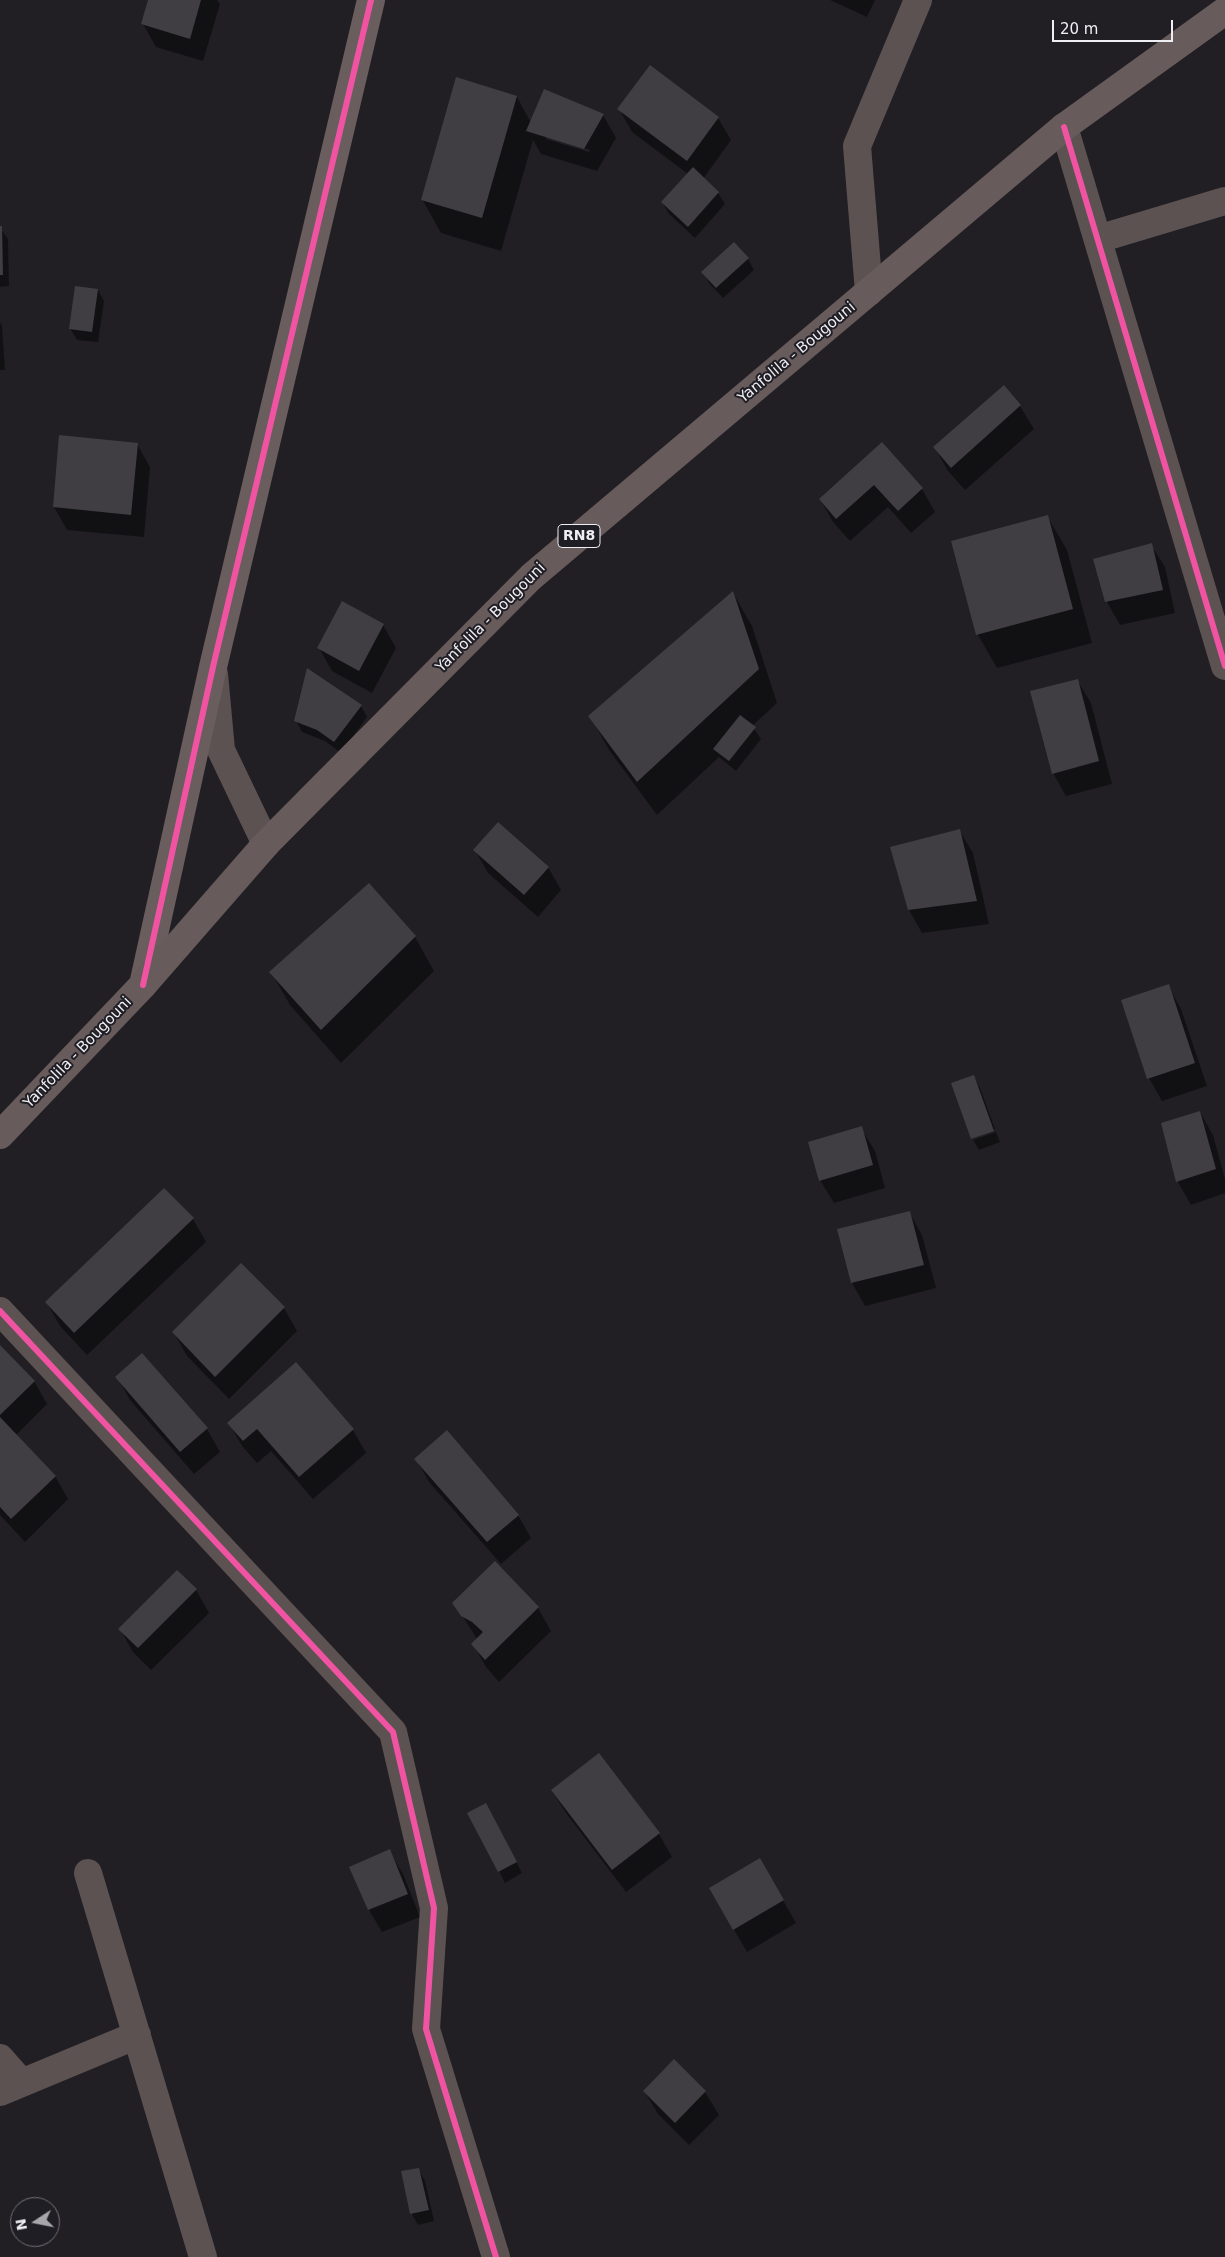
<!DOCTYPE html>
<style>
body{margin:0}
#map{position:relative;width:1225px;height:2257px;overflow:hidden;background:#211f24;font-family:"DejaVu Sans",sans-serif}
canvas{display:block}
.north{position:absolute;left:10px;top:2197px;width:50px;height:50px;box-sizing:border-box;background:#201e25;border:1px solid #737177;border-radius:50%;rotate:259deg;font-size:14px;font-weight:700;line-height:20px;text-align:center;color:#efeef3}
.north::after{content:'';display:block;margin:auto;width:18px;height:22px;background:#a7a6ab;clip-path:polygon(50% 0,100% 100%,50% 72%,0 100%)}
.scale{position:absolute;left:1052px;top:20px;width:121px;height:22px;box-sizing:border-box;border:2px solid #efeef3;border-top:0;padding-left:6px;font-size:15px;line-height:18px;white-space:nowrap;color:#efeef3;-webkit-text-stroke:4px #201e25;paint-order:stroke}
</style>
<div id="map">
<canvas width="1225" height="2257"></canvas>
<div class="north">N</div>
<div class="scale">20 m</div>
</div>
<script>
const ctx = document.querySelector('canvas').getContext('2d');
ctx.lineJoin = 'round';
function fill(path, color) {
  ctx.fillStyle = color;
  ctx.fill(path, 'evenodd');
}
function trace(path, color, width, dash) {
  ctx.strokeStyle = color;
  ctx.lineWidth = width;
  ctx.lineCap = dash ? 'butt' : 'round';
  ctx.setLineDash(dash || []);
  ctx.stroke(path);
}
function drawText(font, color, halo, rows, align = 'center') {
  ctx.font = font + ' "DejaVu Sans",sans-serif';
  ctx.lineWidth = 4;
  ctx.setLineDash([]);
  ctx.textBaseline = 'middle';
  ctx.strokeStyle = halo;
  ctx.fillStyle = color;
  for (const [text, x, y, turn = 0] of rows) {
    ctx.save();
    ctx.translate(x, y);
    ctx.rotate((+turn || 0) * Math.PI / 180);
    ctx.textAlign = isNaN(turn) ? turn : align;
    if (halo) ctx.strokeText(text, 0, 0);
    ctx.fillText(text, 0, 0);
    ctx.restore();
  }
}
const shadow = new Path2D(`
 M150 0H217L220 4 203 61 156 47 143 24Z
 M830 0H875L867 17Z
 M517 97 531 123 603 115 616 138 597 171 541 154 533 140 501 251 441 233 422 199ZM546 136 590 150 589 152 546 139Z
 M619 109 718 118 731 140 703 179 718 193 725 204 695 238 669 214 662 202 688 174 632 132Z
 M0 228 8 239 9 286 0 287Z
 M748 259 754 270 723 298 709 283 703 272Z
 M98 290 104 301 98 342 77 340 70 328Z
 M0 322 2 326 5 370H0Z
 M1004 387 1020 406 1034 429 965 490 948 471 935 448Z
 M137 444 150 467 144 537 67 530 54 507Z
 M882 444 922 489 935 512 911 533 888 507 850 541 833 522 820 499Z
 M1047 516 1067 550 1092 643 997 668 978 635 953 542Z
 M1151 545 1165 567 1175 613 1120 625 1107 602Z
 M733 593 752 626 777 703 752 726 761 739 736 771 719 757 657 815 609 750 590 716Z
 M383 625 396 648 372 693 332 671 319 648Z
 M1077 680 1091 703 1112 784 1066 796 1053 773Z
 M361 706 367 717 341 753 325 741 302 732 296 720Z
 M959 830 973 853 989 924 922 933 909 910Z
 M475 850 548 867 561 890 538 917 488 873Z
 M415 937 434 971 341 1063 290 1005 271 972Z
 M1168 986 1181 1009 1207 1086 1162 1101 1149 1078Z
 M973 1076 980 1088 995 1129 972 1139 952 1083Z
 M1200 1112 1213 1135 1225 1179V1193L1191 1205 1178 1182 1162 1124Z
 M861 1128 875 1151 885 1188 834 1203 820 1180Z
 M996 1132 1000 1142 979 1150 973 1140Z
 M909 1212 922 1235 936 1288 865 1306 852 1283 838 1230Z
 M193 1219 206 1242 87 1355 60 1326 47 1303Z
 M284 1308 297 1331 229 1399 187 1356 174 1333Z
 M0 1347 34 1381 47 1404 16 1435 55 1476 68 1499 25 1542 0 1515Z
 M296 1364 353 1430 366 1453 313 1499 271 1451 257 1463 242 1446 229 1423Z
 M117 1377 207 1429 220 1452 194 1474 130 1400Z
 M416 1459 518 1515 531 1538 501 1564 429 1482Z
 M196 1590 209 1613 151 1670 133 1652 120 1629Z
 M454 1603 538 1608 551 1631 499 1682 486 1667 473 1644 477 1639Z
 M599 1754 659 1834 672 1857 626 1892 566 1813 552 1791Z
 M492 1816 522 1873 505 1883 499 1871Z
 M389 1851 403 1874 420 1917 382 1932 369 1910Z
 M760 1860 796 1923 747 1952 710 1889Z
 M674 2061 705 2092 719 2115 689 2145 658 2114 644 2091Z
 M418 2169 425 2181 434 2221 418 2225 412 2214Z`);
const building = new Path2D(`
 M148 0H201L190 39 141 24Z
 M650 65 719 117 687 161 617 109Z
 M456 77 517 96 482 218 421 200Z
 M544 89 604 114 584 149 526 131Z
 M693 167 719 192 688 227 661 202Z
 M0 226H2L3 275H0Z
 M734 242 749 258 716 288 701 272Z
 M75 286 98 289 92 332 69 329Z
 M1004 385 1021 405 951 468 933 447Z
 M59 435 138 443 131 515 53 507Z
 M882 442 923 488 898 511 874 485 836 519 819 499Z
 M1048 515 1073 609 976 635 951 541Z
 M1152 543 1163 590 1105 602 1093 559Z
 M733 591 759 669 637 782 588 716Z
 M342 601 384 624 359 671 317 648Z
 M307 668 362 705 334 742 317 730 294 721Z
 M1078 679 1099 761 1052 774 1030 691Z
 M740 715 756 727 729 761 713 749Z
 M498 822 549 867 524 895 473 850Z
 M960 829 977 901 908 910 890 847Z
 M369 883 416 936 321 1030 269 972Z
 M1169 984 1195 1063 1147 1079 1121 1000Z
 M974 1075 994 1131 971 1139 951 1083Z
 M1200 1111 1216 1169 1176 1182 1161 1123Z
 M862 1126 873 1165 819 1181 808 1142Z
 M164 1188 194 1218 74 1333 45 1302Z
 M910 1211 924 1265 851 1283 837 1229Z
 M241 1263 285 1307 215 1377 172 1332Z
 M0 1345 35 1381 0 1415Z
 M142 1353 208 1428 180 1452 115 1377Z
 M296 1362 354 1429 299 1477 257 1429 243 1441 227 1423Z
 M0 1417 56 1476 11 1519 0 1507Z
 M447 1430 519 1515 487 1542 414 1459Z
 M495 1561 539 1607 485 1660 471 1644 483 1632 472 1622 461 1616 452 1603Z
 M177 1570 197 1589 138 1648 118 1629Z
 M599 1753 660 1833 612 1870 551 1790Z
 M486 1803 517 1862 498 1872 467 1813Z
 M390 1849 408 1894 368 1910 349 1867Z
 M760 1858 784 1900 733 1930 709 1888Z
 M674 2059 706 2091 675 2123 643 2091Z
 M419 2168 429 2210 410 2214 401 2171Z`);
const street = new Path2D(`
 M1064 127 1225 666
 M1098 239 1225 201
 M869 292 857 146 918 0
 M214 674 221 750 266 844
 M0 1311 393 1732 434 1908 426 2029 496 2257
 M88 1873 203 2257
 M0 2058 22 2083
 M0 2092 137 2035`);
const secondary = new Path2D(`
 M143 985 213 667 371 0`);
const primary = new Path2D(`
 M0 1135 143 985 266 844 531 577 1064 127 1225 11`);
const cycleway = new Path2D(`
 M1064 127 1225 666
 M143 985 213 667 371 0
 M0 1311 393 1732 434 1908 426 2029 496 2257`);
const shields = [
 [579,536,42]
];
const shieldNames = [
 ["RN8",579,536]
];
const streetNames = [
 ["Yanfolila - Bougouni",797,353,-40],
 ["Yanfolila - Bougouni",491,618,-45],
 ["Yanfolila - Bougouni",78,1053,-46]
];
fill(shadow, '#0007');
fill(building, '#403e43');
trace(street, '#5c5252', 28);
trace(secondary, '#6a5d5d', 28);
trace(primary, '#685b5b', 28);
trace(cycleway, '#f153a3', 6);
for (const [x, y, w] of shields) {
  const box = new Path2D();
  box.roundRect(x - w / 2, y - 11.5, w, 23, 4);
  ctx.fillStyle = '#201e25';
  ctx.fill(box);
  trace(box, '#efeef3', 1);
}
drawText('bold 14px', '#efeef3', null, shieldNames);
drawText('15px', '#efeef3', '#201e25', streetNames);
</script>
